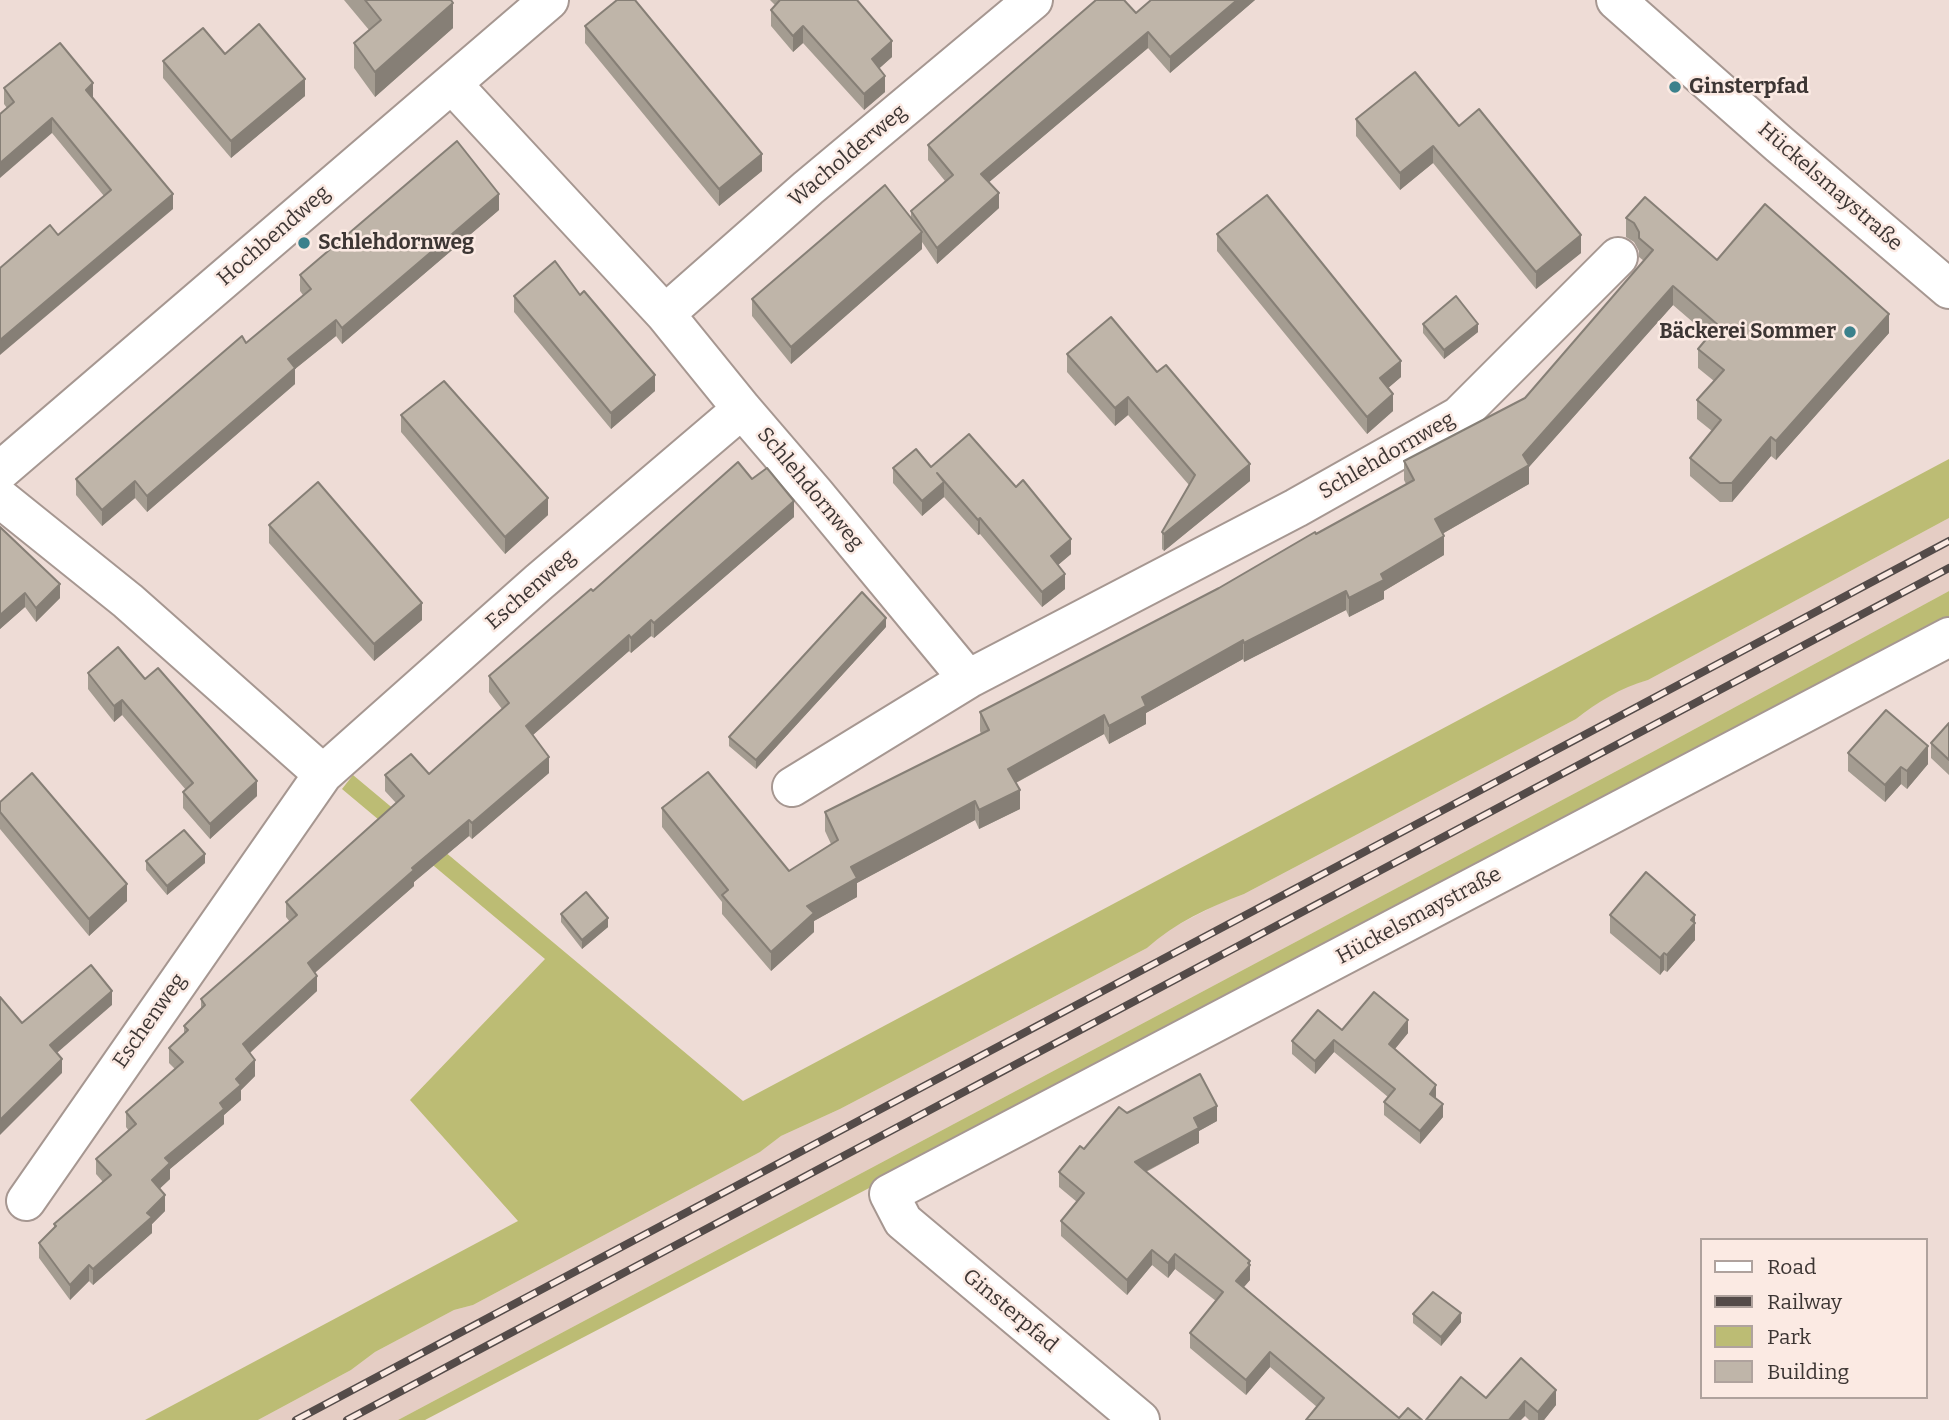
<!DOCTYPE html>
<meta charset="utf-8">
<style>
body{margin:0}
#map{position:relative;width:1949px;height:1420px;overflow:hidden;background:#eedcd6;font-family:Bitter,serif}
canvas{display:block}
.legend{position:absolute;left:1700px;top:1238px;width:228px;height:161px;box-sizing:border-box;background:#fbeae3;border:2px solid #afa29d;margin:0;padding:9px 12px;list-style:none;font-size:21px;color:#3d3634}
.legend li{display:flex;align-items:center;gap:14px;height:35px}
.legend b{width:35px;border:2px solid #afa29d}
</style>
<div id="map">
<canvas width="1949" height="1420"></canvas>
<ul class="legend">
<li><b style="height:9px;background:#fff"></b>Road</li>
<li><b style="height:9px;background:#544b49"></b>Railway</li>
<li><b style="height:19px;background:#bcbc74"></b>Park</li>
<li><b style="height:19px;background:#bfb5a9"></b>Building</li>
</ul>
</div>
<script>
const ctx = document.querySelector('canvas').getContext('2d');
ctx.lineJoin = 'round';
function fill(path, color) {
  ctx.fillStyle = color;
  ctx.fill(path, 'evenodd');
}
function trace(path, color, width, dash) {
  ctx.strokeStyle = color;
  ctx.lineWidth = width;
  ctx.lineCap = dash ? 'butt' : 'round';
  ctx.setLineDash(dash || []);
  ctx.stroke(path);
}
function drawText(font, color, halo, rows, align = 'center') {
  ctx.font = font + ' Bitter,serif';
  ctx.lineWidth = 5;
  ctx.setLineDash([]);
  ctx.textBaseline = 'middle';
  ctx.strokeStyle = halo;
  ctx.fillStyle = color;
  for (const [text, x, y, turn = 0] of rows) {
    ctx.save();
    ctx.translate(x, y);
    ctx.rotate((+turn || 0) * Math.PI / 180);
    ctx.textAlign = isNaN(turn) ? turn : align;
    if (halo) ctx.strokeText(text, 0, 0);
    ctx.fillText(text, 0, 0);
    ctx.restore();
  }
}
const built = new Path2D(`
 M1949 518V591L1656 750 398 1420H258L351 1370 375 1352 454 1310 473 1305 760 1152 781 1136 840 1109 1147 948 1166 931 1222 902 1244 894 1576 719 1600 701 1630 685 1648 680Z`);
const green = new Path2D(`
 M1949 459V518L1648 680C1620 688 1598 702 1576 719L1244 894C1209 907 1175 923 1147 948L840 1109 781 1136 760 1152 473 1305 454 1310 375 1352 351 1370 258 1420H145L518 1221 410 1100 545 959 342 789 353 775 743 1101Z
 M1949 591V624L425 1420H398L1656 750Z`);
const minor = new Path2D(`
 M452 84 665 314 742 409 815 494 968 679 792 787
 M665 314 808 188 1033 0
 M0 471 549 0
 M0 498 128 601 323 774 26 1201
 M968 679 1296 508 1459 416 1618 257
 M323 774 539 582 742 409
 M1140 1420 903 1221 889 1194 1949 637`);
const major = new Path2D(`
 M1616 0 1779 144 1949 289`);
const rail = new Path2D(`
 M296 1420 1949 541
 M347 1420 1949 568`);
const wall = new Path2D(`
 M344 0H451L453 28 375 97 354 68V43L369 30Z
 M770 0H857L892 57 879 68 885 92 864 110 803 43 793 52 771 26V10L775 5Z
 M1151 0H1255L1170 73 1148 48 989 182 999 208 937 264 922 242V249L791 364 752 316V299L911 218V211L945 181 928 160V145L1136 13Z
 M585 26 762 171 719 206 585 43Z
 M225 54 305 96 231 158 163 78V61Z
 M4 88 93 99 173 209 58 235 104 196 52 133 7 108 4 104Z
 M1356 119 1459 126 1581 253 1536 289 1433 163 1400 190 1356 136Z
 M499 210 342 344 336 336 295 369V384L147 512 135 498 102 526 76 495V479L246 343 303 295 300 291V275Z
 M1626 218 1717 260 1889 333 1776 460 1771 456 1732 502H1720L1690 476V458L1712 431 1697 419V400L1714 381 1698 368V349L1709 336 1673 305 1529 467V484L1442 534 1444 555 1384 591V599L1349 617 1346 610 1244 662 1243 659 1146 713V724L1109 744 1104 734 1016 783 1020 809 979 829 975 820 857 883V897L814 921V932L771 971 722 914V902L662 827V808L789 871 831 844 825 831V812L981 734 980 731V712L1219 588 1406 484 1404 480V461L1525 398 1644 261 1639 257V251L1634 242 1626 237Z
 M1217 234 1401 377 1388 388 1393 411 1367 434 1217 251Z
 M580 295 655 391 611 429 514 312V296Z
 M1423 324 1478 332 1444 359 1423 333Z
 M1067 354 1157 372 1250 481 1164 551 1162 549V532L1189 485 1128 415 1115 426 1067 372Z
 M401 415 548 515 505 554 401 432Z
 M931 467 1071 554 1058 565 1065 589 1042 607 980 534 978 535 944 497 922 516 893 483V468Z
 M752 479 794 517 654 638 651 636 631 653 629 651 533 735 549 773 472 839 469 836 414 882V886L315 972 317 991 250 1053 255 1076 241 1090V1100L224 1115V1124L170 1169V1179L159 1189 165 1211 152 1224V1233L93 1285 89 1281 70 1300 39 1258V1243L54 1228V1224L103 1182 96 1174V1159L129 1131 126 1127V1112L175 1069 169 1063V1048L184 1033V1026L201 1009V999L290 922 286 917V902L396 803 385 791V775L429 774 502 709 489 692V676L593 591Z
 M269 525 422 620 374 661 269 543Z
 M0 527 60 598 36 622 25 607 0 629Z
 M886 627 756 769 729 746V737Z
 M88 673 145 679 257 796 210 839 183 808V792L186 790 122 715 114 722 88 689Z
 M1949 723V775L1931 758V743Z
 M1848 753 1928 764 1907 789 1901 784 1885 802 1848 771Z
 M0 802 127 901 89 936 0 829Z
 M146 861 205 863 167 895 146 870Z
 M561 914 608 927 582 949 561 922Z
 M1610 915H1695V940L1667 972 1664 970 1660 975 1610 933Z
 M1342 1030 1408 1033 1395 1049 1436 1098V1099L1443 1117 1420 1144 1384 1115V1102L1388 1097 1334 1052 1315 1074 1292 1054V1041Z
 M1127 1113 1217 1121 1199 1131V1143L1146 1172 1250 1276V1280L1244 1287 1399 1418 1422 1420H1306L1317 1407 1270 1367 1246 1395 1190 1348V1333L1216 1301 1175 1269 1168 1278 1152 1265 1127 1295 1061 1236V1221L1077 1202 1059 1187V1172L1084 1149Z
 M1413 1314 1461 1322 1441 1346 1413 1323Z
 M1521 1358 1556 1405 1544 1420H1529L1525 1416 1486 1398Z`);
const shadedWall = new Path2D(`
 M1237 0H1255L1170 73V57Z
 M453 3V28L375 97V72Z
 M803 26V43L793 52V36Z
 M1148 32V48L981 189V174Z
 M892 41V57L872 75V59Z
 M885 76V92L864 110V94Z
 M305 79V96L231 158V141Z
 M93 83V98L86 90Z
 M52 118V133L0 178V163Z
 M1433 146V163L1400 190V173Z
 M762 154V171L719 206V189Z
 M999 193V208L937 264V248Z
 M173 194V209L0 355V340Z
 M499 194V210L342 344V328Z
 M922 232V249L791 364V347Z
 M1581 235V253L1536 289V272Z
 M1673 286V305L1529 467V484L1435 538V519L1523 455Z
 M1889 314V333L1776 460V441Z
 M336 320V336L295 369V384L147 512V496L288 359Z
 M1478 324V332L1444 359V350Z
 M1401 361V377L1380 395V378Z
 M655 375V391L611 429V413Z
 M1393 394V411L1367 434V417Z
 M1128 397V415L1115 426V408Z
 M1771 437V456L1732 502V483Z
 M1250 464V481L1164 551V534Z
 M135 481V498L102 526V510Z
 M944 482V497L922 516V501Z
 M548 498V515L505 554V537Z
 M794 501V517L654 638V623Z
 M980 518V534L978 535V520Z
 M1444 536V555L1384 591V599L1349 617V598L1381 574Z
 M1071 539V554L1051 571V556Z
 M1065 574V589L1042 607V592Z
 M60 584V598L36 622V608Z
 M1346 591V610L1244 662V643Z
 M25 593V607L0 629V615Z
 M422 603V620L374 661V644Z
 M886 618V627L756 769V760Z
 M651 620V636L631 653V638Z
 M629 635V651L526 741V726Z
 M1243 640V659L1146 713V724L1109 744V726L1142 697Z
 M122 700V715L114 722V706Z
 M1104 715V734L1008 787V769Z
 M1928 746V764L1907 789V771Z
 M549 757V773L472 839V823Z
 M1901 767V784L1885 802V785Z
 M257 781V796L210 839V824Z
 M1020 790V809L979 829V810Z
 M975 801V820L857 883V897L814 921V932L771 971V952L807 906 851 867Z
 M469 820V836L414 882V886L308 979V963L412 868Z
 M205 854V863L167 895V886Z
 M127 884V901L89 936V919Z
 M1695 915V940L1667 972V955Z
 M608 918V927L582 949V940Z
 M1664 953V970L1660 975V958Z
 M317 976V991L243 1059V1044Z
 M112 991V1005L50 1059V1045Z
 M1408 1020V1033L1389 1056V1044Z
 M1334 1040V1052L1315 1074V1061Z
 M62 1059V1073L0 1135V1120Z
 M255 1060V1076L241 1090V1100L224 1115V1124L170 1169V1179L152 1196V1180L165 1158 220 1103 236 1079Z
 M1436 1085V1098L1430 1106V1094Z
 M1443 1104V1117L1420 1144V1131Z
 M1217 1106V1121L1199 1131V1143L1135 1177V1162L1194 1118Z
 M165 1195V1211L152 1224V1233L93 1285V1269Z
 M1152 1250V1265L1127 1295V1280Z
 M1175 1254V1269L1168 1278V1263Z
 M1250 1261V1280L1236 1296V1281Z
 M89 1265V1281L70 1300V1285Z
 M1461 1313V1322L1441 1346V1337Z
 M1270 1352V1367L1246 1395V1380Z
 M1556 1390V1405L1544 1420H1538V1412Z
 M1525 1401V1416L1521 1420H1509Z`);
const building = new Path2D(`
 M365 0H451L453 3 375 72 354 43 381 20Z
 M617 0H635L762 154 719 189 585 26Z
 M780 0H857L892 41 872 59 885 76 864 94 803 26 793 36 771 10Z
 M1096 0H1124L1136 13 1151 0H1237L1170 57 1148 32 981 174 999 193 937 248 911 211 953 175 928 145Z
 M259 24 305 79 231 141 163 61 203 28 225 54Z
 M60 43 93 83 86 90 173 194 0 340V268L50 225 58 235 111 190 52 118 0 163V114L14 102 4 88Z
 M1415 72 1459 126 1479 109 1581 235 1536 272 1433 146 1400 173 1356 119Z
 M457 141 499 194 342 328 336 320 288 359 295 368 147 496 135 481 102 510 76 479 242 336 246 343 311 289 300 275Z
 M885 185 922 232 791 347 752 299Z
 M1267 195 1401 361 1380 378 1393 394 1367 417 1217 234Z
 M1645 197 1717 260 1765 204 1889 314 1776 441 1771 437 1732 483H1720L1690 458 1721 420 1697 400 1724 370 1698 349 1718 325 1673 286 1523 455 1529 465 1435 519 1444 536 1381 574 1384 580 1349 598 1346 591 1244 643 1243 640 1142 697 1146 706 1109 726 1104 715 1008 769 1020 790 979 810 975 801 851 867 857 878 807 906 814 913 771 952 722 895 728 890 662 808 708 772 789 871 838 840 825 812 989 730 980 712 1219 588 1315 532 1316 534 1414 480 1404 461 1525 398 1653 250 1639 238V232L1634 223 1626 218Z
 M555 261 580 295 584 291 655 375 611 413 514 296Z
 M1456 296 1478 324 1444 350 1423 324Z
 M1111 317 1157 372 1166 365 1250 464 1164 534 1162 532 1195 475 1128 397 1115 408 1067 354Z
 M444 381 548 498 505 537 401 415Z
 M969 434 1016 487 1023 480 1071 539 1051 556 1065 574 1042 592 980 518 978 520 937 473 944 482 922 501 893 468 916 449 931 467Z
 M738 462 752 479 767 468 794 501 654 623 651 620 631 638 629 635 526 726 549 757 472 823 469 820 412 868 414 870 308 963 317 976 243 1044 255 1060 236 1079 241 1085 220 1103 224 1109 165 1158 170 1163 152 1180 165 1195 147 1213 152 1217 93 1269 89 1265 70 1285 39 1243 56 1226 54 1224 111 1175 96 1159 136 1124 126 1112 183 1062 169 1048 188 1030 184 1026 205 1005 201 999 297 915 286 902 404 796 385 775 411 754 429 774 509 703 489 676 591 589 593 591Z
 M318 482 422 603 374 644 269 525Z
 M0 527 60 584 36 608 25 593 0 615Z
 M862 592 886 618 756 760 729 737Z
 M118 647 145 679 158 668 257 781 210 824 183 792 193 783 122 700 114 706 88 673Z
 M1886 710 1928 746 1907 771 1901 767 1885 785 1848 753Z
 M1949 723V760L1931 743Z
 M32 773 127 884 89 919 0 812V802Z
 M184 830 205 854 167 886 146 861Z
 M1646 872 1695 915 1691 920 1695 923 1667 955 1664 953 1660 958 1610 915Z
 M586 892 608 918 582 940 561 914Z
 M91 965 112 991 50 1045 62 1059 0 1120V997L22 1023Z
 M1374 992 1408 1020 1389 1044 1436 1085 1430 1094 1443 1104 1420 1131 1384 1102 1395 1089 1334 1040 1315 1061 1292 1041 1318 1010 1342 1030Z
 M1200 1074 1217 1106 1194 1118 1199 1128 1135 1162 1250 1261 1248 1263 1250 1265 1236 1281 1399 1418 1408 1408 1422 1420H1306L1324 1398 1270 1352 1246 1380 1190 1333 1223 1292 1175 1254 1168 1263 1152 1250 1127 1280 1061 1221 1084 1193 1059 1172 1080 1146 1084 1149 1119 1107 1127 1113Z
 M1433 1292 1461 1313 1441 1337 1413 1314Z
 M1521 1358 1556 1390 1538 1412 1525 1401 1509 1420H1426L1461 1377 1486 1398Z`);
const markers = [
 [1675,87,7,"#3b818c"],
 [304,243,7,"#3b818c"],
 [1850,332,7,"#3b818c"]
];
const poiNames = [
 ["Ginsterpfad",1689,87],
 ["Schlehdornweg",318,243],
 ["Bäckerei Sommer",1836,332,"right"]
];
const streetNames = [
 ["Wacholderweg",848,156,-40],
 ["Hückelsmaystraße",1830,187,41],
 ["Hochbendweg",274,236,-41],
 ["Schlehdornweg",1387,456,-30],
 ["Schlehdornweg",810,489,50],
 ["Eschenweg",531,590,-41],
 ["Hückelsmaystraße",1419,916,-28],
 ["Eschenweg",150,1021,-55],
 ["Ginsterpfad",1010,1311,40]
];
fill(built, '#e5cdc4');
fill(green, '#bcbc74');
trace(minor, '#a69791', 42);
trace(major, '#a69791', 42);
trace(minor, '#fff', 38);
trace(major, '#fff', 38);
trace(rail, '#544b49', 8);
trace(rail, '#fbeae3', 5, [16]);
fill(wall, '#a49c91');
fill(shadedWall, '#867f76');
fill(building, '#bfb5a9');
trace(building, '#867f76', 2);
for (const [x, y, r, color] of markers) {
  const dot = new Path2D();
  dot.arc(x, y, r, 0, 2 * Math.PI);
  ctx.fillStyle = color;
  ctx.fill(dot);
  trace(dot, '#fbeae3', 2.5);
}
drawText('bold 21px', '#3d3634', '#fbeae3', poiNames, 'left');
drawText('21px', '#3d3634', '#fbeae3', streetNames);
</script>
